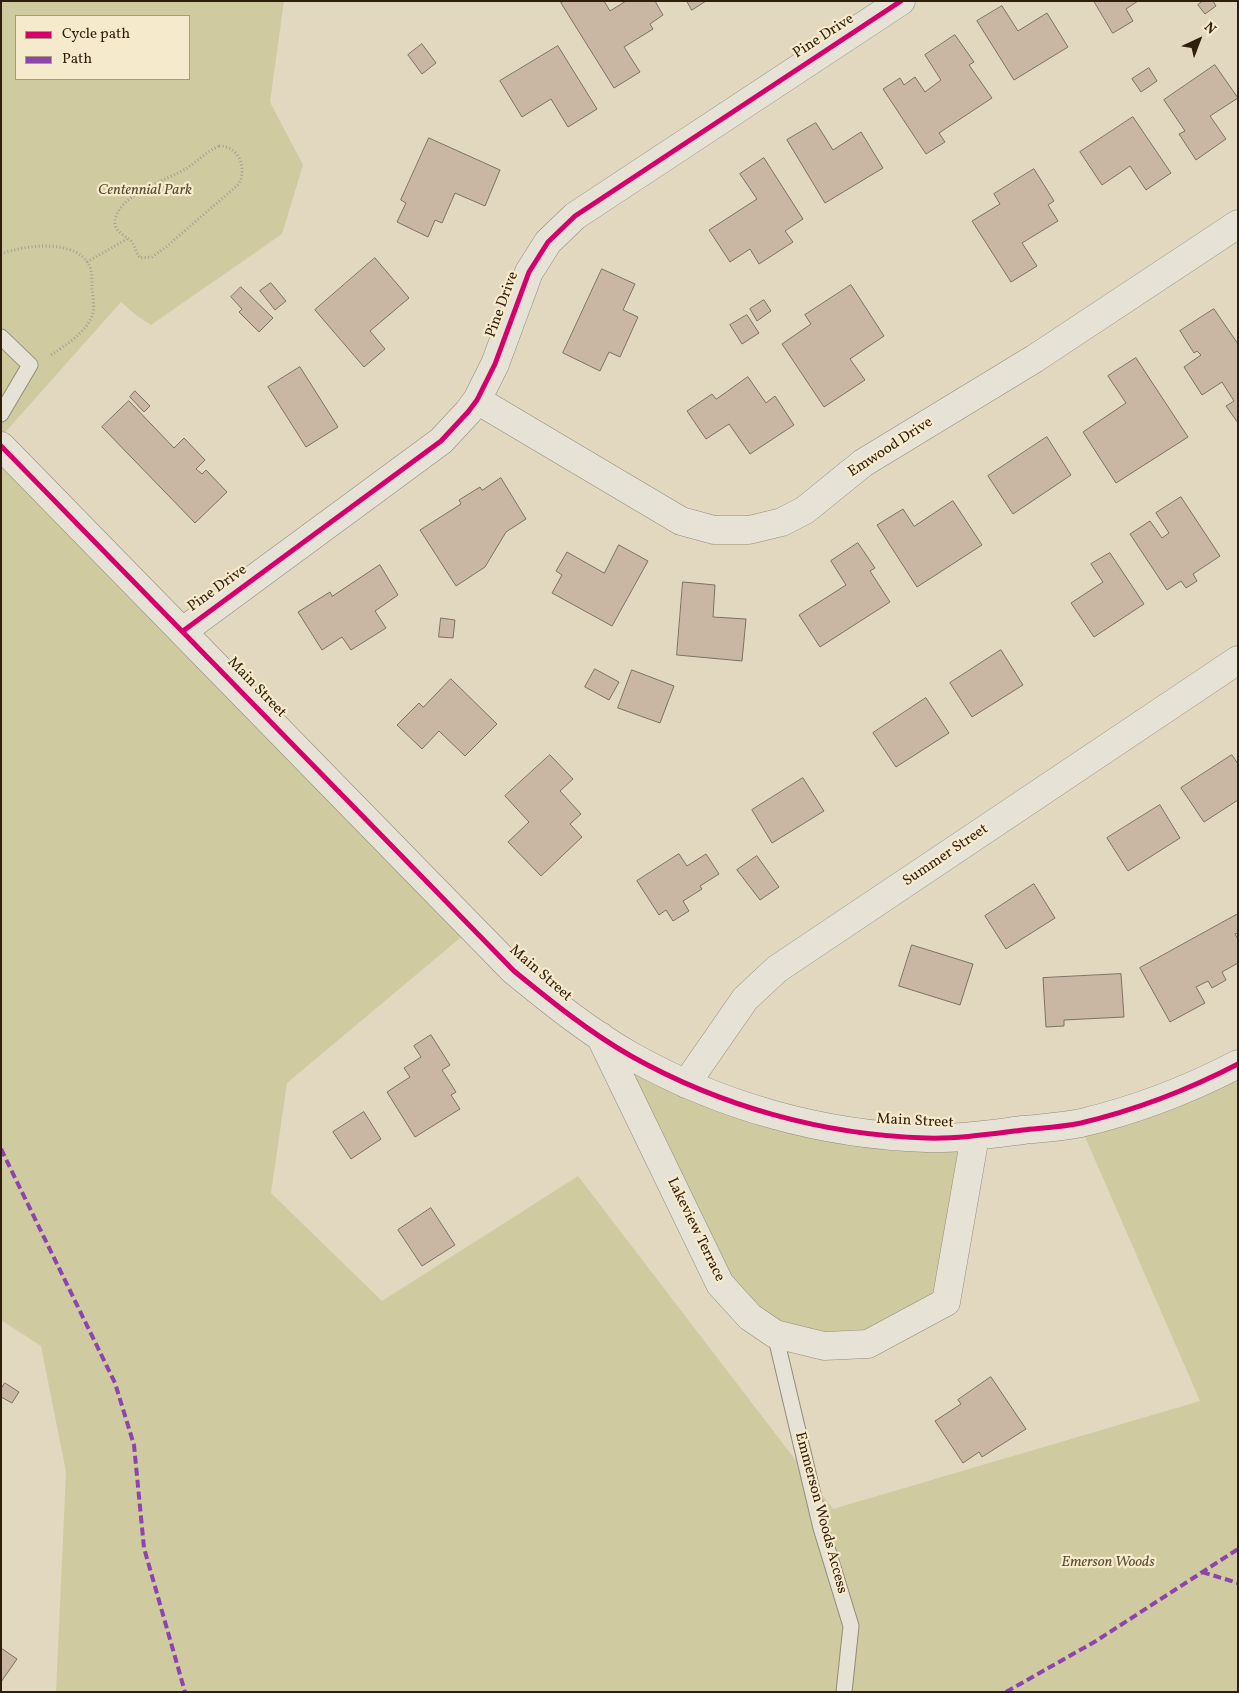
<!DOCTYPE html>
<style>
body{margin:0}
#map{position:relative;width:1239px;height:1693px;overflow:hidden;background:#e2d8bf;font-family:Vollkorn,serif}
canvas{display:block}
.frame{position:absolute;inset:0;border:2px solid #301e0d;pointer-events:none}
.legend{position:absolute;left:15px;top:15px;width:175px;height:65px;box-sizing:border-box;background:#f6eacc;border:1px solid #a79880;margin:0;padding:6px 9px;list-style:none;font-size:15px;color:#301e0d}
.legend li{display:flex;align-items:center;gap:10px;height:25px}
.legend b{width:25px;border:1px solid #a79880}
.north{position:absolute;left:1174px;top:15px;width:50px;height:50px;-webkit-text-stroke:4px #f6eacc;paint-order:stroke;rotate:43deg;font-size:14px;font-weight:700;line-height:20px;text-align:center;color:#301e0d}
.north::after{content:'';display:block;margin:auto;width:18px;height:22px;background:#301e0d;clip-path:polygon(50% 0,100% 100%,50% 72%,0 100%)}
</style>
<div id="map">
<canvas width="1239" height="1693"></canvas>
<div class="frame"></div>
<ul class="legend">
<li><b style="height:6px;background:#d6006c"></b>Cycle path</li>
<li><b style="height:6px;background:#8e44ad"></b>Path</li>
</ul>
<div class="north">N</div>
</div>
<script>
const ctx = document.querySelector('canvas').getContext('2d');
ctx.lineJoin = 'round';
function fill(path, color) {
  ctx.fillStyle = color;
  ctx.fill(path, 'evenodd');
}
function trace(path, color, width, dash) {
  ctx.strokeStyle = color;
  ctx.lineWidth = width;
  ctx.lineCap = dash ? 'butt' : 'round';
  ctx.setLineDash(dash || []);
  ctx.stroke(path);
}
function drawText(font, color, halo, rows, align = 'center') {
  ctx.font = font + ' Vollkorn,serif';
  ctx.lineWidth = 4.5;
  ctx.setLineDash([]);
  ctx.textBaseline = 'middle';
  ctx.strokeStyle = halo;
  ctx.fillStyle = color;
  for (const [text, x, y, turn = 0] of rows) {
    ctx.save();
    ctx.translate(x, y);
    ctx.rotate((+turn || 0) * Math.PI / 180);
    ctx.textAlign = isNaN(turn) ? turn : align;
    if (halo) ctx.strokeText(text, 0, 0);
    ctx.fillText(text, 0, 0);
    ctx.restore();
  }
}
const green = new Path2D(`
 M1 1H284L270 102 303 165 282 234 151 325 137 316 121 302 1 437ZM16 16H189V79H16Z
 M1 446 472 928 287 1083 271 1193 382 1301 578 1176 833 1509 1200 1401 1079 1123 1238 1063V1692H56L66 1472 41 1346 1 1320Z
 M600 1036 731 1102 975 1136 946 1302 868 1344 750 1317Z`);
const building = new Path2D(`
 M565 1H604L610 11 626 1H655L663 15 650 24 653 29 624 47 640 72 614 88 561 3Z
 M687 1H706L692 10Z
 M1094 1H1138L1126 9 1133 21 1113 33Z
 M1203 1H1213L1216 6 1205 14 1198 5Z
 M1002 6 1018 31 1047 13 1068 47 1014 80 977 21Z
 M955 35 974 62 969 65 992 98 939 133 945 142 926 154 883 89 900 78 904 85 915 77 925 92 941 80 925 55Z
 M422 44 436 63 422 74 408 55Z
 M558 46 597 109 568 127 551 99 522 117 500 81Z
 M1215 65 1238 98 1210 116 1226 139 1196 160 1179 134 1185 131 1164 100Z
 M1149 68 1157 81 1141 92 1132 79Z
 M1133 117 1171 173 1146 190 1130 166 1102 185 1080 152Z
 M816 123 833 150 861 132 883 168 825 203 787 140Z
 M429 138 500 170 485 206 455 193 442 223 435 220 428 237 397 222 406 203 401 200Z
 M764 158 803 219 785 231 793 242 759 264 750 249 730 262 709 230 757 199 740 174Z
 M1034 169 1054 201 1048 205 1058 221 1022 243 1037 266 1011 282 972 221 1000 204 994 194Z
 M375 258 409 298 370 331 385 349 364 367 315 310Z
 M602 269 635 284 623 310 638 317 620 357 609 352 600 371 563 353Z
 M271 283 286 301 275 310 260 291Z
 M851 285 884 336 850 359 865 380 824 407 782 344 811 324 805 315Z
 M241 287 273 318 259 332 239 312 242 309 231 297Z
 M764 300 771 311 757 321 750 309Z
 M1214 309 1238 344V423L1226 406 1234 401 1222 382 1202 395 1184 367 1201 355 1197 351 1194 353 1180 331Z
 M747 315 759 333 742 344 730 325Z
 M1136 358 1188 437 1116 483 1083 432 1126 403 1108 376Z
 M300 367 338 427 306 447 268 387Z
 M748 377 766 403 775 396 794 425 750 454 729 424 706 439 687 411 712 394 716 399Z
 M135 391 150 406 144 412 130 397Z
 M129 401 174 448 184 438 205 460 196 469 202 474 206 470 227 492 195 523 102 427Z
 M1047 437 1071 475 1013 514 988 476Z
 M501 478 526 519 506 532 485 567 456 586 420 530 461 504 459 500 480 487 482 490Z
 M1181 497 1220 556 1193 574 1197 581 1186 588 1181 581 1167 590 1130 534 1150 521 1162 538 1169 533 1156 513Z
 M953 501 982 545 917 587 877 525 903 509 914 526Z
 M858 543 875 568 870 571 890 602 820 647 799 615 846 585 831 561Z
 M619 545 648 561 612 626 552 593 562 575 556 571 567 552 604 573Z
 M1110 553 1144 604 1094 637 1071 603 1103 582 1091 564Z
 M380 565 398 595 375 611 386 628 351 650 342 637 322 650 298 612 330 592 332 596Z
 M683 582 715 585 713 617 746 619 742 661 677 655Z
 M441 618 455 620 453 638 439 637Z
 M1001 650 1023 685 972 717 950 683Z
 M595 669 619 682 609 700 585 687Z
 M632 670 674 686 660 723 618 708Z
 M451 679 497 724 465 756 439 731 422 749 397 725 419 703 423 707Z
 M926 698 949 733 896 767 873 733Z
 M550 755 573 779 560 791 581 814 570 824 582 837 541 876 508 842 529 822 505 796Z
 M1232 755 1238 764V800L1204 822 1181 788Z
 M803 778 824 811 772 843 752 810Z
 M1160 805 1180 838 1128 871 1107 838Z
 M679 854 687 866 706 854 719 874 700 886 702 889 683 901 689 911 673 921 666 910 659 915 637 881Z
 M757 856 779 887 760 900 737 870Z
 M1034 884 1055 918 1006 949 985 916Z
 M1238 914V933L1235 934 1238 939V963L1222 972 1226 980 1212 988 1208 981 1196 987 1205 1003 1170 1022 1140 968Z
 M912 945 973 964 960 1005 899 986Z
 M1121 974 1124 1017 1064 1020V1026L1046 1027 1043 978Z
 M431 1035 450 1065 442 1070 456 1092 451 1095 460 1109 415 1137 387 1092 410 1077 404 1068 421 1057 414 1046Z
 M364 1112 381 1139 351 1159 333 1132Z
 M431 1208 455 1245 422 1266 398 1230Z
 M991 1377 1026 1429 982 1457 979 1452 963 1463 935 1421 961 1404 958 1400Z
 M5 1383 19 1392 12 1403 1 1397V1389Z
 M1 1648 17 1659 1 1682Z`);
const path = new Path2D(`
 M219 146C239 146 247 167 239 184L166 247 152 257 140 258C136 253 135 246 131 241 125 235 114 232 115 221 118 194 168 180 187 168 198 161 207 151 219 146Z
 M1 254C24 245 81 237 91 270 92 275 92 283 92 289 93 297 95 308 92 316 86 332 65 346 51 355
 M87 262 127 239`);
const service = new Path2D(`
 M1 337 30 365 1 414
 M775 1334 821 1528 851 1626 844 1692`);
const minor = new Path2D(`
 M477 400 681 521 714 530H749L782 522 805 510 863 463 1034 359 1238 224
 M1 446 514 971C552 1002 589 1032 631 1056 720 1106 823 1135 926 1138 958 1139 991 1134 1023 1130 1042 1128 1062 1127 1081 1123 1136 1110 1188 1090 1238 1064
 M183 631 441 441 468 412 477 400 495 364 529 272 548 242 575 216 901 1
 M600 1036 720 1284 750 1317 775 1334 824 1346 868 1344 946 1302 975 1136
 M686 1084 745 999 777 969 1238 660`);
const quiet = new Path2D(`
 M1 1149 115 1383 134 1445 144 1548 185 1692
 M1202 1572 1238 1583
 M1006 1692 1096 1641 1238 1549`);
const cycleway = new Path2D(`
 M1 446 514 971C552 1002 589 1032 631 1056 720 1106 823 1135 926 1138 958 1139 991 1134 1023 1130 1042 1128 1062 1127 1081 1123 1136 1110 1188 1090 1238 1064
 M183 631 441 441 468 412 477 400 495 364 529 272 548 242 575 216 901 1`);
const streetNames = [
 ["Pine Drive",824,37,-33],
 ["Pine Drive",503,305,-70],
 ["Emwood Drive",891,448,-33],
 ["Pine Drive",218,589,-36],
 ["Main Street",256,688,46],
 ["Summer Street",946,856,-34],
 ["Main Street",540,974,41],
 ["Main Street",915,1122,3],
 ["Lakeview Terrace",695,1230,64],
 ["Emmerson Woods Access",820,1513,75]
];
const parkNames = [
 ["Centennial Park",145,191],
 ["Emerson Woods",1108,1563]
];
fill(green, '#d0caa0');
fill(building, '#c9b7a4');
trace(building, '#7a7263', 1);
trace(service, '#938b7b', 17);
trace(minor, '#938b7b', 29);
trace(path, '#a59f94', 3, [1, 2.5]);
trace(service, '#e7e2d6', 15);
trace(minor, '#e7e2d6', 28);
trace(quiet, '#8e44ad', 4, [8, 4]);
trace(cycleway, '#d6006c', 5);
drawText('15px', '#301e0d', '#f6eacc', streetNames);
drawText('italic 15px', '#5c4e32', '#f6eacc', parkNames);
</script>
